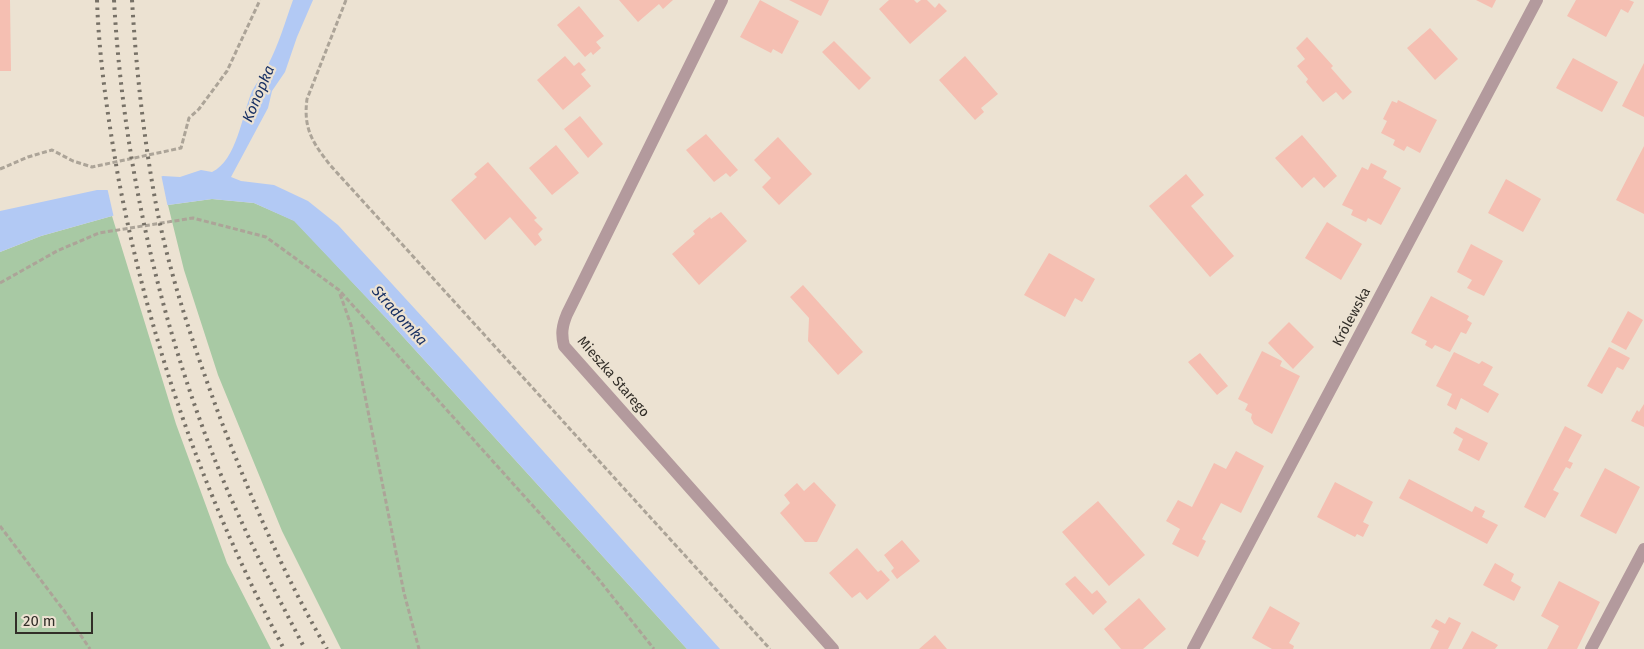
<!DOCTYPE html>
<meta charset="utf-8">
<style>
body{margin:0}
#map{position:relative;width:1644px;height:649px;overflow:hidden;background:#ece2d2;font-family:"Fira Sans",sans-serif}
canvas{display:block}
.scale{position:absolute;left:15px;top:612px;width:78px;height:22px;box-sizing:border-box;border:2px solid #322e28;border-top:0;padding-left:6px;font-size:15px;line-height:18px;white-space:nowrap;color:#322e28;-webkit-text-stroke:4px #ece2d2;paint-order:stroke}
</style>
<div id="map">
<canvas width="1644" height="649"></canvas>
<div class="scale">20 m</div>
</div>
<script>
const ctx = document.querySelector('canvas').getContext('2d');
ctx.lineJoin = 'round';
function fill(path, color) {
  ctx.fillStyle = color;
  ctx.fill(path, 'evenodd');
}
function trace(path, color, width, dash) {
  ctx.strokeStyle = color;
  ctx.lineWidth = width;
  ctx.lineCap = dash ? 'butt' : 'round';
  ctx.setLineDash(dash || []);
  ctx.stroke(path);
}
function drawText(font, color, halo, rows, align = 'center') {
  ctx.font = font + ' "Fira Sans",sans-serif';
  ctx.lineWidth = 4.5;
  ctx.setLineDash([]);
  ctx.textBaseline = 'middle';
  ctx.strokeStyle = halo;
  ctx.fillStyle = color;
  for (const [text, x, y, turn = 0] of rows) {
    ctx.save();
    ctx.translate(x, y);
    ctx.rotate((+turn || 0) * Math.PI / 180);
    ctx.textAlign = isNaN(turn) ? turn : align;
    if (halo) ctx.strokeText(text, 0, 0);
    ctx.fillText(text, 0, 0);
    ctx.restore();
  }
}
const green = new Path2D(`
 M212 199 254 203 295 221 387 319 687 649H341L282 531 218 375 184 270 168 205Z
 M112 216 176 424 227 563 271 649H0V252L41 236Z`);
const water = new Path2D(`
 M293 0H313L297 37 285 72 272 91 268 108 231 177 241 181 274 185 308 201 338 225 460 358 720 649H687L387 319 294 221 254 203 212 199 168 205 112 216 41 236 0 252V211L97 190H108L163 176 180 177 201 170 212 172C237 160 242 115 252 91 257 82 263 74 268 65 279 44 285 22 293 0Z`);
const pier = new Path2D(`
 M161 174 168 208 114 218 107 187Z`);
const building = new Path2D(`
 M0 0H10L11 71H0Z
 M619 0H673L663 9 659 4 638 22Z
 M760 0 799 21 782 54 773 49 771 53 740 37Z
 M789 0H829L821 16Z
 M889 0H914L917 3 921 0H927L935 8 939 3 947 11 910 44 879 9Z
 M1476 0H1496L1492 8Z
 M1576 0H1629L1634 2 1628 13 1621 9 1606 37 1567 16Z
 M579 6 604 36 596 42 601 48 593 55 591 52 585 57 557 25Z
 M1430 28 1458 59 1435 80 1407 48Z
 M1307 37 1333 66 1331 68 1352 92 1343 100 1336 92 1323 102 1306 82 1308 79 1297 66 1305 59 1296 48Z
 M834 41 871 78 859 90 822 52Z
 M565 56 574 66 579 62 586 70 581 74 591 86 563 110 537 80Z
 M965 56 998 94 981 108 984 112 975 120 939 80Z
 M1573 58 1618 82 1602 112 1556 88Z
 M1644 63V117L1622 106Z
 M1398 100 1437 120 1420 153 1407 146 1404 151 1393 145 1395 140 1381 133 1387 121 1383 119 1392 101 1397 103Z
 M580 116 603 144 588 158 564 129Z
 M706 134 738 170 730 177 726 173 714 182 686 150Z
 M1302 135 1337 176 1324 188 1314 177 1302 188 1275 158Z
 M778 137 812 174 779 205 762 187 771 178 754 160Z
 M556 145 579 173 552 195 529 168Z
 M1644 146V214L1616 200Z
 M488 162 537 218 534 220 543 229 538 234 542 240 535 246 510 217 485 240 451 200 477 177 474 174Z
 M1371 163 1387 171 1383 178 1401 188 1381 225 1368 218 1366 222 1351 215 1353 210 1342 205 1362 167 1368 170Z
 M1186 174 1204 195 1191 206 1234 256 1210 277 1149 206Z
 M1506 179 1541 199 1523 232 1488 213Z
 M721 212 747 241 699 285 672 254 695 234 693 231 710 217 711 219Z
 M1327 222 1362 244 1341 280 1305 258Z
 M1471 244 1503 261 1484 296 1467 288 1472 280 1457 272Z
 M1049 253 1095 279 1082 302 1075 298 1065 317 1024 295Z
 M803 285 863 352 838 375 808 341 809 318 790 297Z
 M1431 296 1469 316 1467 320 1472 323 1466 334 1461 332 1450 352 1435 345 1432 349 1425 345 1427 341 1411 333Z
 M1628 311 1643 320 1626 350 1611 342Z
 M1289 322 1314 347 1293 369 1268 343Z
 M1609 347 1630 358 1623 370 1617 367 1602 394 1587 386Z
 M1262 351 1282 361 1280 366 1300 376 1272 434 1254 424 1251 418 1252 414 1245 410 1248 404 1238 399Z
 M1454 352 1479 364 1482 361 1493 367 1483 385 1499 394 1488 413 1461 398 1456 410 1447 405 1452 394 1436 386Z
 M1200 353 1228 386 1217 395 1188 362Z
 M1644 404V427L1631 421 1637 410 1639 412Z
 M1565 426 1582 435 1568 461 1573 463 1570 469 1566 467 1553 490 1559 493 1545 518 1524 507Z
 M1456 427 1488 443 1479 461 1458 450 1463 439 1453 433Z
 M1236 451 1264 466 1241 513 1221 503 1202 539 1206 541 1198 557 1172 544 1180 529 1166 521 1178 500 1192 507 1214 463 1226 469Z
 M1605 468 1640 487 1616 534 1580 516Z
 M1409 479 1472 512 1475 506 1485 511 1482 517 1498 525 1487 544 1399 498Z
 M814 482 836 505 817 542H805L780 513 790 503 784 495 797 483 804 491Z
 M1335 482 1373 502 1363 522 1369 525 1363 537 1357 534 1355 537 1317 517Z
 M1098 501 1145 555 1109 586 1062 532Z
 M902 540 920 561 897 579 891 571 894 568 884 555Z
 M857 548 878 572 881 570 890 580 867 600 860 592 852 598 829 573Z
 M1495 563 1514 574 1511 581 1521 587 1514 601 1483 585Z
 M1075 576 1092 594 1097 590 1107 602 1093 615 1065 584Z
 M1559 581 1600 602 1577 649H1547L1559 626 1541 616Z
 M1139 598 1166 629 1143 649H1121L1104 629Z
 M1270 606 1300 623 1289 643 1294 646 1293 649H1272L1252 638Z
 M1449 617 1461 623 1448 649H1430L1439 631 1431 627 1436 619 1445 624Z
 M1472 631 1498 645 1495 649H1462Z
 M935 635 947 649H919Z`);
const path = new Path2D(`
 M346 0 307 99C303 129 313 143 330 165L770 649
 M0 169 28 157 52 150 73 161 92 167 181 148 189 118 199 109 227 71 260 0
 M0 283 57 251 99 233 193 218 266 237 339 290 596 576 654 649
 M340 294 351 325 404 593 419 649
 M0 526 65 612 90 649`);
const minor = new Path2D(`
 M722 0 567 314C562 326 561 334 564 346L833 649
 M1193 649 1537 0
 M1591 649 1644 549`);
const rail = new Path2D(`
 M97 0C99 59 108 118 118 176 149 341 205 501 284 649
 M114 0C123 162 160 325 221 475 246 535 275 592 305 649
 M132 0C136 66 143 133 155 199 169 275 195 350 222 423 252 500 285 578 327 649`);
const streetNames = [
 ["Królewska",1352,317,-62],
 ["Mieszka Starego",613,377,49]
];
const waterNames = [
 ["Konopka",259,94,-67],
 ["Stradomka",399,316,48]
];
fill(green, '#a8c9a4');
fill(water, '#b2c9f4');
fill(pier, '#ece2d2');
fill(building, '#f5bfb2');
trace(path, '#aca498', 3, [5, 2.5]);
trace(minor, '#b39a9d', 12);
trace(rail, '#777167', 4, [2.5, 5]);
drawText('14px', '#322e28', '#ece2d2', streetNames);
drawText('italic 15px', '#183063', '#ece2d2', waterNames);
</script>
